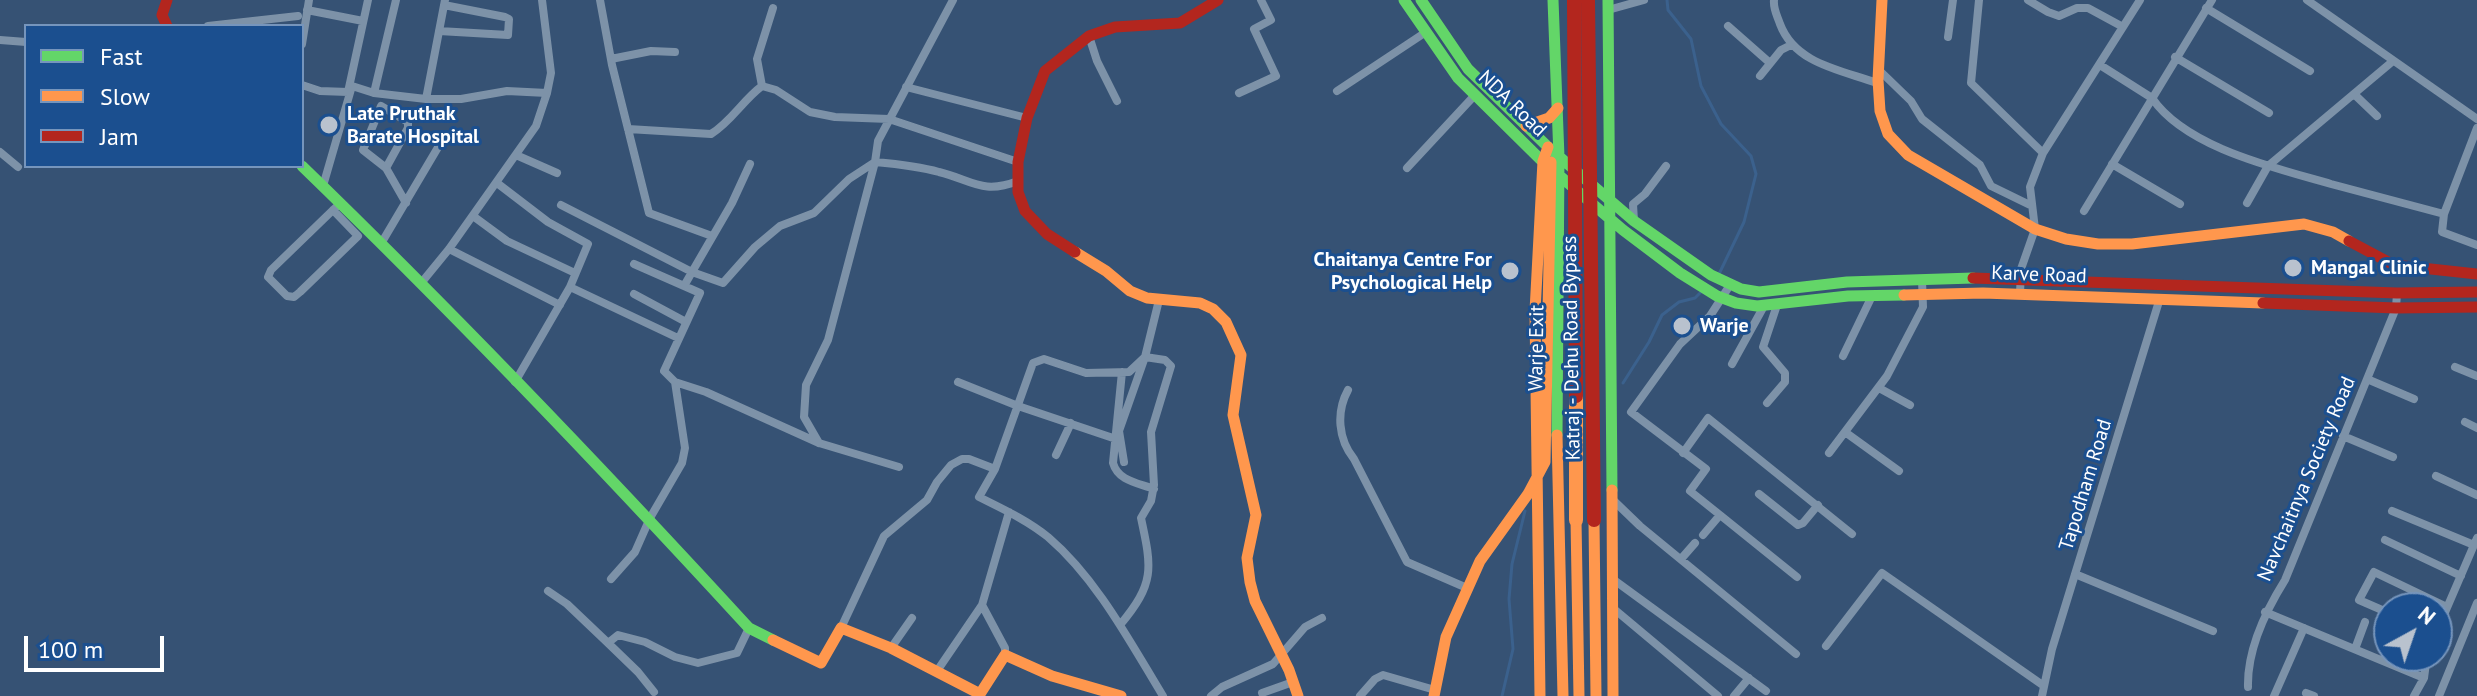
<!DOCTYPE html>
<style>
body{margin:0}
#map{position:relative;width:2477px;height:696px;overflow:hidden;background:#365274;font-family:"PT Sans",sans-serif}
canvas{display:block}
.legend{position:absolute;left:24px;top:24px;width:280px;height:144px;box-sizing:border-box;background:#1b4f8f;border:2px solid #7695bc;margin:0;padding:10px 14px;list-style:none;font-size:24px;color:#fff}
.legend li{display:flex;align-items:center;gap:16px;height:40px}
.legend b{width:40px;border:2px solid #7695bc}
.north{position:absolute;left:2373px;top:592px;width:80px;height:80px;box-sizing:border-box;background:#1b4f8f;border:2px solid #7695bc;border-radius:50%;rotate:40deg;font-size:22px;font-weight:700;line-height:32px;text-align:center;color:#fff}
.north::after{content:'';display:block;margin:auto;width:28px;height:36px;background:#b9c2ce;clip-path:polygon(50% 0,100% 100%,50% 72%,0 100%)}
.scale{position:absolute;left:24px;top:636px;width:140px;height:36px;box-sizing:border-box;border:4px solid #fff;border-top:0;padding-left:10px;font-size:24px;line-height:28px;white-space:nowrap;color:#fff;-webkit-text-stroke:6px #1b4f8f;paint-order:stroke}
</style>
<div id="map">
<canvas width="2477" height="696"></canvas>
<ul class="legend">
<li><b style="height:10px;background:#63d668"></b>Fast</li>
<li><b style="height:10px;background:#ff974d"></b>Slow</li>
<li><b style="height:10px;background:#b3261e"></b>Jam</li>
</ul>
<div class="north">N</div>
<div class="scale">100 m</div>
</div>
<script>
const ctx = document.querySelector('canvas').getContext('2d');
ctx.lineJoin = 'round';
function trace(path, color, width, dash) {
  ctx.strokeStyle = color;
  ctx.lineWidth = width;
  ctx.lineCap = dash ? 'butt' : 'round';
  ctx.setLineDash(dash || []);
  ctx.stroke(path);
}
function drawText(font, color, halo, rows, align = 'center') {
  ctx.font = font + ' "PT Sans",sans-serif';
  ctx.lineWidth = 6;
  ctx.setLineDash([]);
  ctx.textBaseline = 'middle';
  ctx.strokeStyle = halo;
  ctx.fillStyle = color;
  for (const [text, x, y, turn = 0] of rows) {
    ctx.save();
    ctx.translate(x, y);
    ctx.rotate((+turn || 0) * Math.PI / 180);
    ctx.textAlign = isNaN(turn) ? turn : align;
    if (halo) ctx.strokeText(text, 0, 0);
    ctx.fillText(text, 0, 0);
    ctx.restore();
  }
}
const stream = new Path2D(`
 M1667 0 1668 10 1691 39 1701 86 1721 124 1751 156 1756 174 1744 222 1719 274
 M1623 383 1649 342 1662 315 1679 302 1695 298 1702 291
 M1502 696 1513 649 1509 599 1512 564 1525 511`);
const street = new Path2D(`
 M396 0 374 93 426 99 445 0
 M600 0 612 65 649 213 712 236
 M1774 0C1773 9 1777 15 1780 24 1795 64 1841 70 1877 83
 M1979 0 1971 83 2043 153
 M2028 0 2048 12 2059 16 2077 8H2088L2123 27
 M2307 0 2477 119
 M2206 8 2310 71
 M307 10 363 21
 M1608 10 1644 0
 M208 26 298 16
 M1728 26 1770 63
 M439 31 508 35 509 19 505 17 444 5
 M1089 36 1097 61 1117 101
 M1948 37 1953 0
 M0 40 26 42
 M302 44 309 0
 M2175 57 2269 113
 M611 59 651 51 675 52
 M2100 65 2152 98C2186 148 2276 168 2331 184 2369 194 2406 204 2444 214
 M1880 71 1911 101 1922 119 1980 165 1991 186 2032 206
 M1760 76 1781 50 1791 45
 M302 85 320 91 348 92 368 0
 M762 86 757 59 773 8
 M906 87 1027 118
 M1337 91 1426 32
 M1239 93 1276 76 1254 29 1271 20 1261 0
 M2354 94 2377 116
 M426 99H461L507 91 547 93
 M2477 128 2444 214 2442 232 2477 245
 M628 129 711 134C731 122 743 100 762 86L776 90 810 112 835 117 889 119 1018 162
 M0 152 18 167
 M516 155 557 173
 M2112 164 2180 204
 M386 168 363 150 381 106 408 122V128L386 168 406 203
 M1407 168 1474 96
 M497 183 548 222 588 244 570 287 515 382
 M323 186 352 86 374 93
 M2247 203 2268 166 2393 61
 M561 205 692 272 732 203 750 164
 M333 210 358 236 300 292 294 297 287 296 268 277 271 270 333 210 341 203
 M2084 211 2212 0
 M473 216 507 241 575 273
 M1634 221 1633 204 1645 194 1666 166
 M382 242 440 144
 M449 249 560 305
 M422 282 449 249 536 126 547 93 551 73 542 0
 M684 286 692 272 723 283 755 247 780 226 814 213 849 179 875 162C897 164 918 166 939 172 972 180 982 195 1018 181
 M570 287 678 338
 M634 294 686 322
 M2020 294 2021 269 2035 229 2030 187 2043 153 2140 0
 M1159 300 1145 357 1129 372 1086 373 1044 359 1033 363 995 469 979 497C1003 509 1027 520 1048 537 1097 579 1130 642 1163 696
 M1843 356 1872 296
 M1732 364 1764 306
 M2455 367 2477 376
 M1122 372 1113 463C1118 481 1138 483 1154 489
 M2367 379 2414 399
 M675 382 706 392 819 443 899 467
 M958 382 1018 406 1116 439
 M1879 388 1910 405
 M1348 390C1336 412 1338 439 1354 459L1407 562 1467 588
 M1767 403 1785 382V373L1763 347 1777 305
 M2465 422 2477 428
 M1845 432 1899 471
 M2343 436 2393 457
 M819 443 804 417 806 385 828 340 875 162 878 141 953 0
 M1683 453 1708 418 1852 534
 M1829 453 1887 376 1923 307 1922 280
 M1056 455 1071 423
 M2436 476 2477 495
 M1759 494 1798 525 1803 523 1818 505
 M1613 500 1640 526 1796 654
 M2392 511 2474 545
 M1720 515 1690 491 1706 469 1631 412 1680 344 1710 316 1730 285
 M1703 535 1720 515 1797 577
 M2385 540 2461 576
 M1681 559 1695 543
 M2075 574 2213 631
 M611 579 635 552 650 518 682 463 685 448 675 382 664 371 700 293 634 264
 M1614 580 1766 691
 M548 591 567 604 608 643 618 635 645 642 675 657 698 663 737 653 749 628
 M1614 609 1718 696
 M2265 612 2424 678
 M2389 613 2359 600 2374 572 2447 607
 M1120 625C1155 583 1152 569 1141 518L1151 501 1154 485 1151 432 1171 366 1165 360 1145 357 1119 431 1124 462
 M841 628 884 536 927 500 937 482 951 465 962 459H969L995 469
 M2437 631 2477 538
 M608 643 638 672 654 692
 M1826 646 1882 573 2044 686
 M891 648 912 618
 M2355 649 2365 622
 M1005 655V648L982 605 1009 512
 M937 671 982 605
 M2248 687C2247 649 2265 612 2285 580L2396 308 2397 293
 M1262 693 1293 682
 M2306 693 2314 696
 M1211 696 1222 687 1273 664 1305 627 1322 618
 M1360 696 1375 679 1383 675 1435 690
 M1734 696 1749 678
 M2042 696 2052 649 2160 298
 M2274 696 2304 628
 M2414 696 2424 678 2427 656
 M2439 696 2477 603`);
const fast = new Path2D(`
 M1404 0 1458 78 1540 159 1623 230 1680 273 1717 296 1736 303 1757 306 1848 296 1904 295
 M1421 0 1468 69 1548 147 1634 221 1711 275 1741 289 1759 292 1847 282 1973 278
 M1553 0 1559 157 1557 435
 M1608 0 1612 490
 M302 166C456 315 604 470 749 628L773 640`);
const slow = new Path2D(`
 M1882 0 1878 80 1880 111 1888 134 1908 155 2035 229 2066 239 2098 244H2132L2304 224 2333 232 2349 241
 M1526 126 1549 118 1558 108
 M1075 252 1106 271 1130 291 1147 298 1200 303 1213 309 1226 322 1241 355 1233 415 1256 515 1247 558 1250 582 1255 601 1289 670 1298 696
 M1904 295 1983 293 2263 303
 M1557 435 1563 696
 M1612 490 1613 696
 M1576 520 1579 696
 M1594 520 1596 696
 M773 640 821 663 841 628 891 648 980 694 1005 655 1052 676 1121 696
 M1434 696 1446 637 1480 561 1528 494 1545 462 1551 162
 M1540 696 1535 311 1543 161 1548 147`);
const jam = new Path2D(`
 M167 0 162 15 167 26
 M2349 241 2394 265 2477 274
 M1075 252 1047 234 1025 211 1018 192V162L1027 118 1045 71 1089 36 1115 27 1180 23 1218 0
 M1973 278 2397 293 2477 292
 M2263 303 2396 308 2477 307`);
const slowBridge = new Path2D(`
 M1576 396V520`);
const jamBridge = new Path2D(`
 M1574 0 1576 396
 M1588 0 1594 520`);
const markers = [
 [329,125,10,"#b9c2ce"],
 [2293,268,10,"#b9c2ce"],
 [1510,271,10,"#b9c2ce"],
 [1682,326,10,"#b9c2ce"]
];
const streetNames = [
 ["NDA Road",1512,104,44],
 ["Karve Road",2039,275,2],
 ["Warje Exit",1537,348,-89],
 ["Katraj - Dehu Road Bypass",1572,348,-91],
 ["Navchaitnya Society Road",2307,479,-67],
 ["Tapodham Road",2086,485,-73]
];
const poiNames = [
 ["Late Pruthak",347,114],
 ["Barate Hospital",347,137],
 ["Chaitanya Centre For",1492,260,"right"],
 ["Psychological Help",1492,283,"right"],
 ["Mangal Clinic",2311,268],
 ["Warje",1700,326]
];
trace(stream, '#3b618d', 3);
trace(street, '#7d92a8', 8);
trace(fast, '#63d668', 11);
trace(slow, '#ff974d', 11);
trace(jam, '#b3261e', 11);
trace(slowBridge, '#ff974d', 14);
trace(jamBridge, '#b3261e', 14);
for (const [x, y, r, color] of markers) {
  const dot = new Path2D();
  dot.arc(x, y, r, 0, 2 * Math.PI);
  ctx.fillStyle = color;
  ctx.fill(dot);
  trace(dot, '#1b4f8f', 3);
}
drawText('20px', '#fff', '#1b4f8f', streetNames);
drawText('bold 20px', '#fff', '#1b4f8f', poiNames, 'left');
</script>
